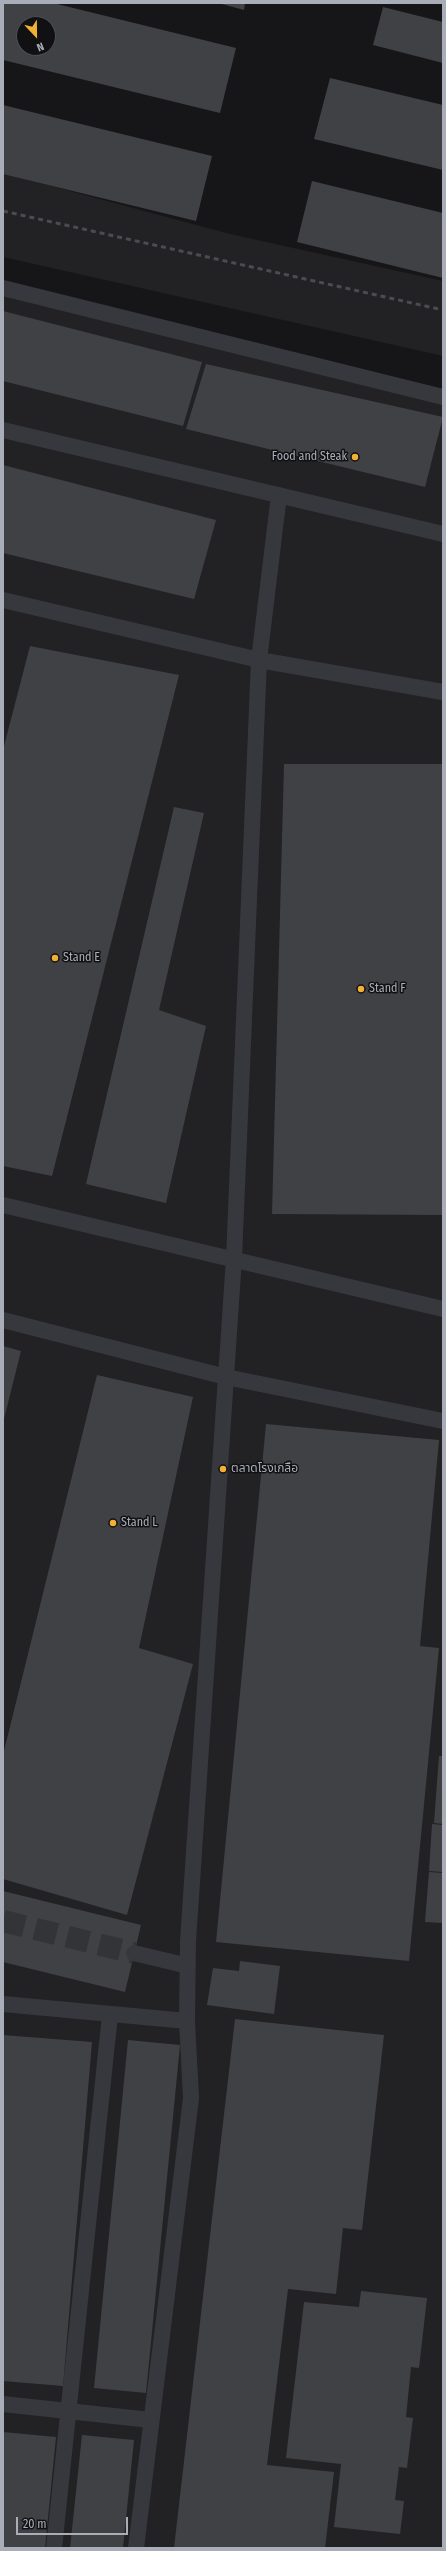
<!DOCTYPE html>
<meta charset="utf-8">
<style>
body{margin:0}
#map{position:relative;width:446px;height:2551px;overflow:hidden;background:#161618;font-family:"Fira Sans Condensed",sans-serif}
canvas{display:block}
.frame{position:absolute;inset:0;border:4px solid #a8adb8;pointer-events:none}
.north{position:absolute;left:16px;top:16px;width:40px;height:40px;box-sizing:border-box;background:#111113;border:1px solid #4d4f55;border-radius:50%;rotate:158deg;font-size:11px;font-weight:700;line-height:16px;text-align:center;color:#a8adb8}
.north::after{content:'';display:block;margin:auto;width:14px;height:18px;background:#f2b134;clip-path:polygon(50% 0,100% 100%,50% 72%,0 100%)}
.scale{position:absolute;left:16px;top:2517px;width:112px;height:18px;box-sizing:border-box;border:2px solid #a8adb8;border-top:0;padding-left:5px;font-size:12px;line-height:14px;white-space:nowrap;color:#a8adb8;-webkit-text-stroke:3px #111113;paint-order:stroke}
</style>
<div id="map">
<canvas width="446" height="2551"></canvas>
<div class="frame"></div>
<div class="north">N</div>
<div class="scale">20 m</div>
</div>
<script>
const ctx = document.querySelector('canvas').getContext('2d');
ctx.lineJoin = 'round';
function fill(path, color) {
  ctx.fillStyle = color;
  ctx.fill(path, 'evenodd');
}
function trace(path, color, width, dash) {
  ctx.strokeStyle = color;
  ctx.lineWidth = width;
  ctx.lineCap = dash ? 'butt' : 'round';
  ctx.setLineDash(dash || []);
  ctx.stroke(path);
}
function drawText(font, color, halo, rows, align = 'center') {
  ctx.font = font + ' "Fira Sans Condensed","Noto Sans Thai",sans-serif';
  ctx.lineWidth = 3;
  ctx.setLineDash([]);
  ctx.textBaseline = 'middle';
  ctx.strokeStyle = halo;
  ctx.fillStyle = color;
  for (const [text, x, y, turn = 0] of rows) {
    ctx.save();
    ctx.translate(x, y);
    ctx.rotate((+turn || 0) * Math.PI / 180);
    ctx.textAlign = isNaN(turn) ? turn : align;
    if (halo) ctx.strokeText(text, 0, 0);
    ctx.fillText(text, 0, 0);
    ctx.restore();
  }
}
const built = new Path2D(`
 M3 173 230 234 443 281V356L3 257Z
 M3 282 443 389V2548H3Z`);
const building = new Path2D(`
 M3 3H53L236 48 220 113 3 60ZM24 24H48V48H24Z
 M218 3H245L244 10Z
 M383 7 443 22V63L373 45Z
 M330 78 443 105V170L314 139Z
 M3 105 212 156 196 221 3 174Z
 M312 181 443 213V278L297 242Z
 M3 311 202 362 183 426 3 381Z
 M206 364 443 417 425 487 186 429Z
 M3 465 216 520 194 599 3 553Z
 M30 646 179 675 52 1176 3 1166V750Z
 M284 764H443V1215L272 1214Z
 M174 807 204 813 159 1010 206 1026 166 1203 86 1184Z
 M3 1346 21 1351 4 1419H3Z
 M97 1375 193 1397 139 1648 193 1664 127 1915 3 1879V1755Z
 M266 1424 439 1440 420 1646 439 1648 409 1961 216 1942Z
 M439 1756H443V1824L434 1823Z
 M432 1824 443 1825V1872L429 1871Z
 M429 1872 443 1873V1923L425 1922Z
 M3 1891 141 1925 125 1992 3 1962Z
 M240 1961 280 1966 274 2014 207 2005 213 1968 239 1971Z
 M235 2019 384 2035 362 2230 343 2228 336 2294 288 2289 267 2465 334 2472 325 2548H174Z
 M3 2035 92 2042 63 2386 3 2381Z
 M128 2040 180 2045 146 2393 94 2388Z
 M361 2291 427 2298 419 2368 411 2367 406 2417 413 2418 407 2468 399 2467 395 2500 404 2501 400 2534 334 2527 341 2464 286 2458 304 2302 359 2307Z
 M3 2432 56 2437 45 2548H3Z
 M82 2435 134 2440 123 2548H70Z`);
const streetTunnel = new Path2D(`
 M3 1921 134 1953`);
const lane = new Path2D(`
 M3 288 443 397
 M3 430 443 534
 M3 600 259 660 443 692
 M3 1205 443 1309
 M3 1320 226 1377 443 1421
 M134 1953 188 1966
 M3 2004 187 2021
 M3 2404 151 2420
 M54 2548 110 2015
 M136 2548 191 2098 187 2021 188 1941 234 1258 259 660 279 495`);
const rail = new Path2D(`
 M3 211 443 310`);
const markers = [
 [355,457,4,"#f2b134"],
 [55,958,4,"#f2b134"],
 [361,989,4,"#f2b134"],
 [223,1469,4,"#f2b134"],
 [113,1523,4,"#f2b134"]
];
const poiNames = [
 ["Food and Steak",347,457,"right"],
 ["Stand E",63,958],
 ["Stand F",369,989],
 ["ตลาดโรงเกลือ",231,1469],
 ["Stand L",121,1523]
];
fill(built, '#222225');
fill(building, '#404145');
trace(streetTunnel, '#333438', 22, [22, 11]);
trace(lane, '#37383d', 16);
trace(rail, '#4a4c52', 3, [5, 4]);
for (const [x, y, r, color] of markers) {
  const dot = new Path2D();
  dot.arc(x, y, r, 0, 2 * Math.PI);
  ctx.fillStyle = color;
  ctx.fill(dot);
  trace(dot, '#111113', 1.5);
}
drawText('12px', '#a8adb8', '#111113', poiNames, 'left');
</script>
